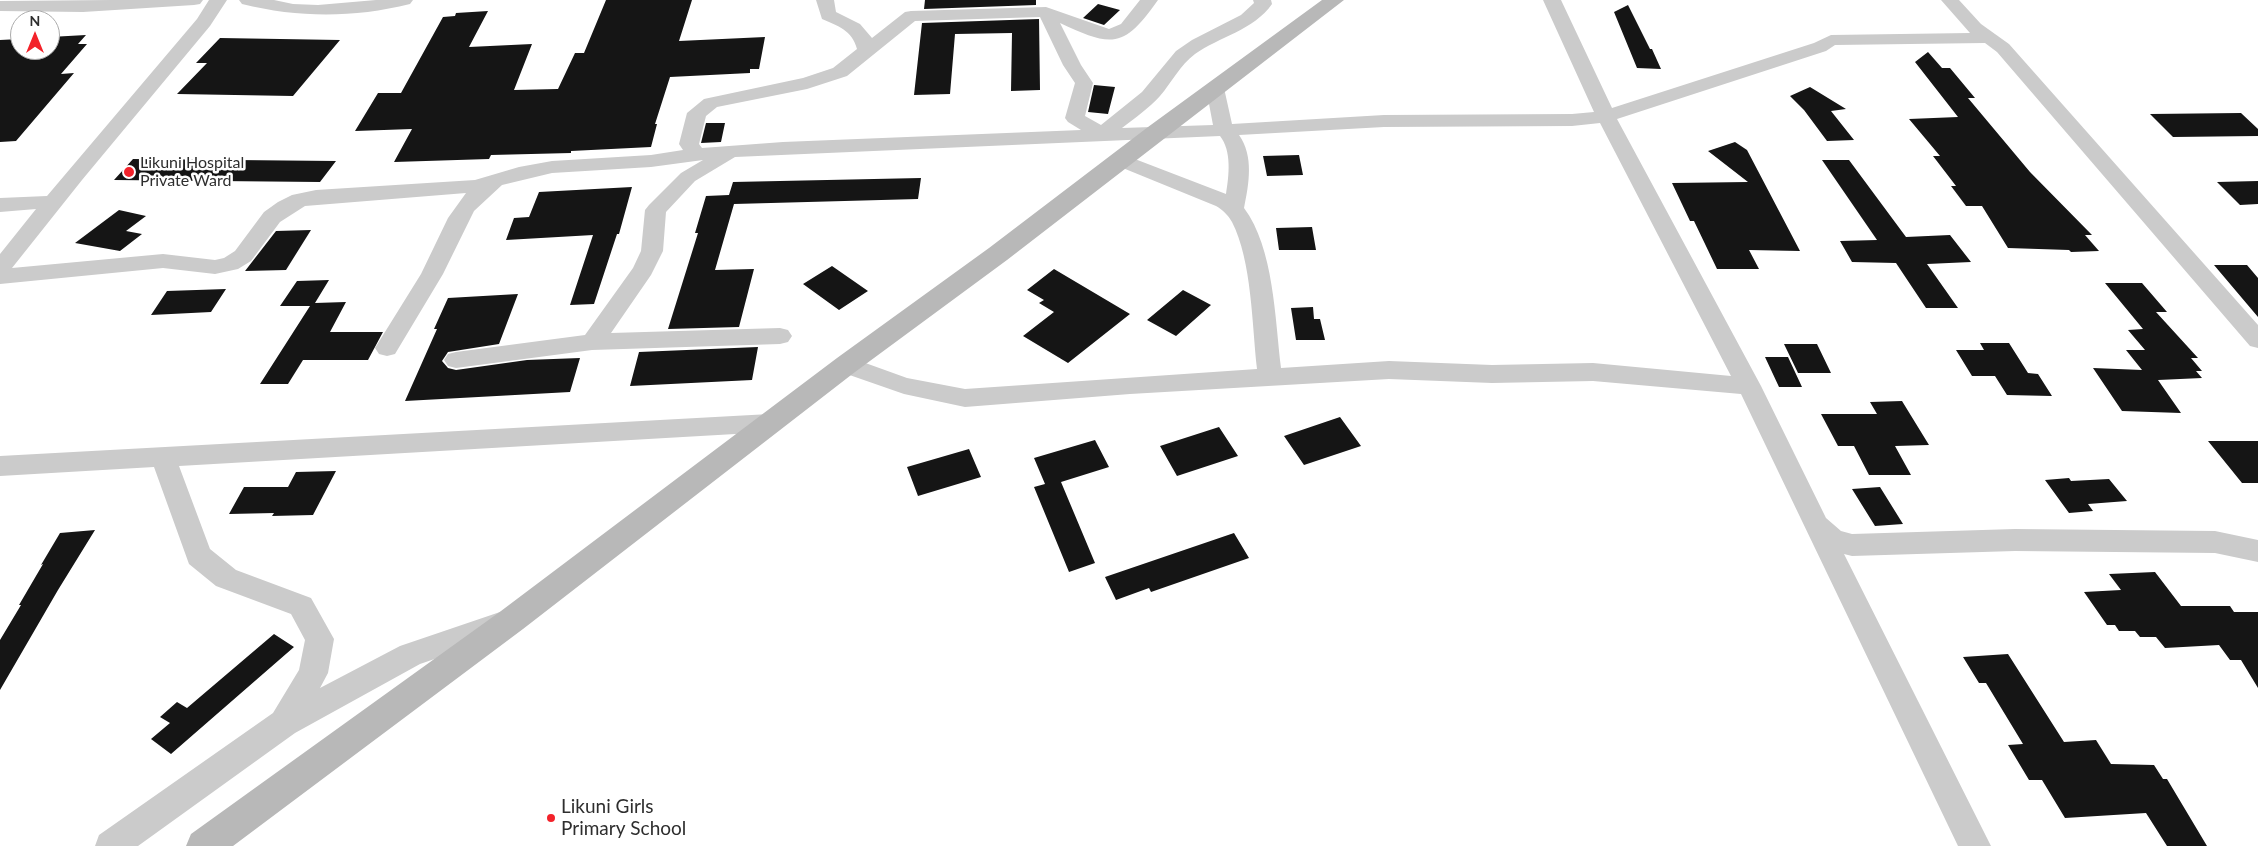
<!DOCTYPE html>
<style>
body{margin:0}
#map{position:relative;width:2258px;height:846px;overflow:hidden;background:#fff;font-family:Lato,sans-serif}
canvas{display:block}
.north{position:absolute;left:10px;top:10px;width:50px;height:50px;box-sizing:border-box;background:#fff;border:1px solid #ababab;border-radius:50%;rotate:0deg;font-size:14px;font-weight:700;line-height:20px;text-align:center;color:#2e2e2e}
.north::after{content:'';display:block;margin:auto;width:18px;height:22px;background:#f3222a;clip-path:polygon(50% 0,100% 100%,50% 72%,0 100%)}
</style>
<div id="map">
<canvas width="2258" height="846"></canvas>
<div class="north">N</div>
</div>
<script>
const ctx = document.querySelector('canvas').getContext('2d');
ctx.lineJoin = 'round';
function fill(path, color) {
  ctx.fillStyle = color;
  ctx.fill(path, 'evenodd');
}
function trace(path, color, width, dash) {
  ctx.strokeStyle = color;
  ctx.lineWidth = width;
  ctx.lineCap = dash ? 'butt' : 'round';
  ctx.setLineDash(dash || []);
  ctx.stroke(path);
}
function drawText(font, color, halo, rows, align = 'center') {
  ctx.font = font + ' Lato,sans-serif';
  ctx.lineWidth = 5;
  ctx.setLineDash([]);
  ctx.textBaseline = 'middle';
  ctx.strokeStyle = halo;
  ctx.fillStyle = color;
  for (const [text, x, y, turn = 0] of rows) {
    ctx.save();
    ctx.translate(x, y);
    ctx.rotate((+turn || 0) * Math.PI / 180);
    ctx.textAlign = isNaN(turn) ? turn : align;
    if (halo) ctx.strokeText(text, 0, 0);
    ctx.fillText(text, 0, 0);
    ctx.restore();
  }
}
const building = new Path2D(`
 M606 0H692L679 41 765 37 759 69H750V73L670 77 655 124H657L651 147 571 151V153L491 155 489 159 394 162 412 129 355 131 378 93H401L443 17 455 16 456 13 488 11 469 47 532 44 514 90 558 89 575 53H584Z
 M925 0H1036V5L924 9Z
 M1098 4 1120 10 1104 25 1083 18Z
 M1628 5 1650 49H1652L1661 69 1637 68 1614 12Z
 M1039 19 1040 90 1011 91 1012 33 955 34 950 94 914 95 922 23Z
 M86 35 78 44H87L61 74 74 73 16 141 0 142V40L20 39V50H50V37Z
 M220 38 340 40 293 96 177 94 207 63H196Z
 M1928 52 1942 68H1950L1975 98H1968L2030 172 2092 235H2085L2099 251 2071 252 2069 250 2008 248 1982 206H1966L1951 186H1956L1933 156H1940L1909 119 1958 117 1915 62Z
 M1094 85 1115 87 1108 114 1088 112Z
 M1810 87 1846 109 1831 111 1854 140 1827 141 1804 110 1790 96Z
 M2241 113 2258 129V136L2173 137 2150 114Z
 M706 123H725L721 142 701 143Z
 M1735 142 1747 150 1800 251 1749 250 1759 269H1717L1694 221H1690L1672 183 1748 182 1708 151Z
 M1299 155 1303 175 1267 176 1263 156Z
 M133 159 336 161 320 182 114 180Z
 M1822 160H1849L1906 237 1950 235 1971 262 1927 264 1958 308H1926L1896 263 1852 262 1840 241 1877 240Z
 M921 178 918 199 734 204 715 270 754 269 739 327 668 329 698 233H695L706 196 729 195 733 182Z
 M2258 181V204L2240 205 2217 182Z
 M632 187 619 234H617L594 304 570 305 593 235 506 240 514 218 529 217 539 192Z
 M119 210 146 216 126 231 142 234 120 251 75 243Z
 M1312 227 1316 250H1279L1276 228Z
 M311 230 286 270 245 271 276 231Z
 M2214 265H2247L2258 278V317Z
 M832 266 868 291 839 310 803 284Z
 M1054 269 1130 314 1068 363 1023 336 1054 312 1039 303 1044 300 1027 290Z
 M329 280 315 303 346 302 330 332H383L368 360H303L288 384H260L310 306H280L297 281Z
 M2105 283H2142L2167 312H2156L2198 358H2191L2202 371H2196L2202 378 2158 380 2181 413 2122 411 2093 368 2142 370 2126 350H2145L2128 330 2143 329Z
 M226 289 211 312 151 315 167 291Z
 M1183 290 1211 305 1176 336 1147 320Z
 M518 294 499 344 448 352 442 361 448 368 456 370 527 360 580 358 570 392 405 401 437 329H434L448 298Z
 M1313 307 1314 319H1320L1325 340H1296L1291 308Z
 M1980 343H2009L2028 373 2038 374 2052 396 2007 395 1995 376H1972L1956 350H1984Z
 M1784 344H1817L1831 373H1798Z
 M758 347 752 380 630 386 639 352Z
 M1765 357H1788L1802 387H1779Z
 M1902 401 1929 445 1895 446 1911 475H1869L1854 446H1838L1821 414H1877L1870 402Z
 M1340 417 1361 446 1304 465 1284 436Z
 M1219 427 1238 456 1177 476 1160 446Z
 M1095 440 1109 467 1061 482 1095 563 1069 572 1034 487 1045 484 1034 458Z
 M2208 441H2258V483H2242Z
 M969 449 981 477 918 496 907 467Z
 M336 471 313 515 272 516 274 513 229 514 244 487H288L296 472Z
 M2069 478 2071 481 2109 479 2127 501 2088 504 2093 511 2069 513 2045 480Z
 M1880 487 1903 524 1875 526 1852 489Z
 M95 530 58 590 0 690V640L21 605H19L43 564 41 565 60 533Z
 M1234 533 1249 558 1151 592 1149 588 1116 600 1105 577Z
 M2155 572 2181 606H2230L2234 612H2258V688L2241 660H2230L2219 645 2165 648 2156 637H2140L2135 631H2119L2115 625H2107L2084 592 2121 590 2109 574Z
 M274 634 294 647 171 754 151 739 170 723 160 717 177 702 187 708Z
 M2008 654 2064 742 2096 740 2111 764 2154 765 2163 779H2167L2207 846H2167L2146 813 2065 818 2042 780H2029L2008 745 2023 744 1986 683H1979L1963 657Z`);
const minor = new Path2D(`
 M111 0H203L200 4 194 5 83 12 0 11V1Z
 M209 0H227L210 26 82 180 12 268 163 254 215 260 224 258 235 251 264 212 278 202 292 195 316 190 475 180 519 167 552 161 651 155 683 150 679 144 687 113 704 99 803 78 833 68 857 49C852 30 838 26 822 19L816 0H834L836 12 860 24 872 38 905 12 911 11 1046 7 1109 29 1121 24 1140 0H1158C1124 48 1113 48 1060 23L1081 65 1093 83 1085 116 1101 125 1142 92 1176 51 1192 40 1241 15 1254 3 1253 0H1271L1272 4C1254 30 1219 37 1195 54 1180 65 1172 82 1160 96 1149 108 1135 118 1122 128L1213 125 1206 88 1208 84 1215 82 1222 84 1224 88 1232 124 1384 115 1572 114 1594 112 1543 0H1561L1612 108 1814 43 1831 35 1970 33 1941 0H1959L1981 24 2009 44 2258 325V348L2250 346 1997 52 1985 43 1835 45 1826 51 1617 119 1761 386 1826 518 1841 531 1852 534 2015 529 2215 531 2258 540V562L2215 553 2015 551 1852 556 1844 554 1991 846H1958L1741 394 1593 381 1492 383 1389 379 1130 394 965 407 904 394 838 371 834 365 838 359 846 356 907 378 965 389 1257 369C1252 325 1252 261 1232 222 1228 215 1223 210 1216 206L1113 164 1110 160 1113 156 1120 154 1127 156 1226 194C1229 176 1232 151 1220 136L735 157 695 181 666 212 663 251 651 275 611 333 780 328 788 330 792 336 788 342 780 344 592 350 456 368 448 366 444 360 448 354 456 352 585 335 633 268 641 251 645 210 649 205 681 173 703 160 651 167 552 173 502 185 474 211 443 274 395 354 387 356 379 354 375 348 421 274 448 218 466 193 305 206 280 222 251 261 238 269 215 274 163 268 0 284V254L36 209 0 212V198L47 196 197 19ZM1040 17 1063 65 1075 83 1065 118 1068 122 1081 130 783 142 702 148 699 144 706 116 717 107 807 89 847 76 915 21ZM1600 123 1731 376 1593 363 1492 365 1389 361 1281 368C1275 319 1274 248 1244 208 1249 184 1254 156 1239 135L1384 127 1572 126Z
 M239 0H274L293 4 318 5 376 0H413L410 4C353 18 299 18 242 4Z
 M770 414 779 416 782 423 779 430 770 432 179 466 210 549 236 570 311 598 334 639 328 673 320 688 400 646 500 612 510 615 514 624 510 633 420 664 295 733 138 846H95L99 835 273 713 299 670 305 640 291 614 216 586 189 564 154 467 0 476V456Z`);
const secondary = new Path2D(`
 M1322 0H1344L1007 260 855 372 523 629 233 846H186L191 834 501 611 837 358 989 248 1148 127Z`);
const markers = [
 [129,172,6,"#f3222a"],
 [551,818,5,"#f3222a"]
];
const poiNames = [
 ["Likuni Hospital",140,163],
 ["Private Ward",140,181]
];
const nearPoinames = [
 ["Likuni Girls",561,807],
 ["Primary School",561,829]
];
fill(building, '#151515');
fill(minor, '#cbcbcb');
fill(secondary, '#b8b8b8');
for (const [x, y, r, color] of markers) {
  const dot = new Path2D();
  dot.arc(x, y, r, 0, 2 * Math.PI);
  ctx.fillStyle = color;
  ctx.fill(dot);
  trace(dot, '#fff', 2);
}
drawText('16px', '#2e2e2e', '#fff', poiNames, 'left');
drawText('19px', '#2e2e2e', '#fff', nearPoinames, 'left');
</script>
